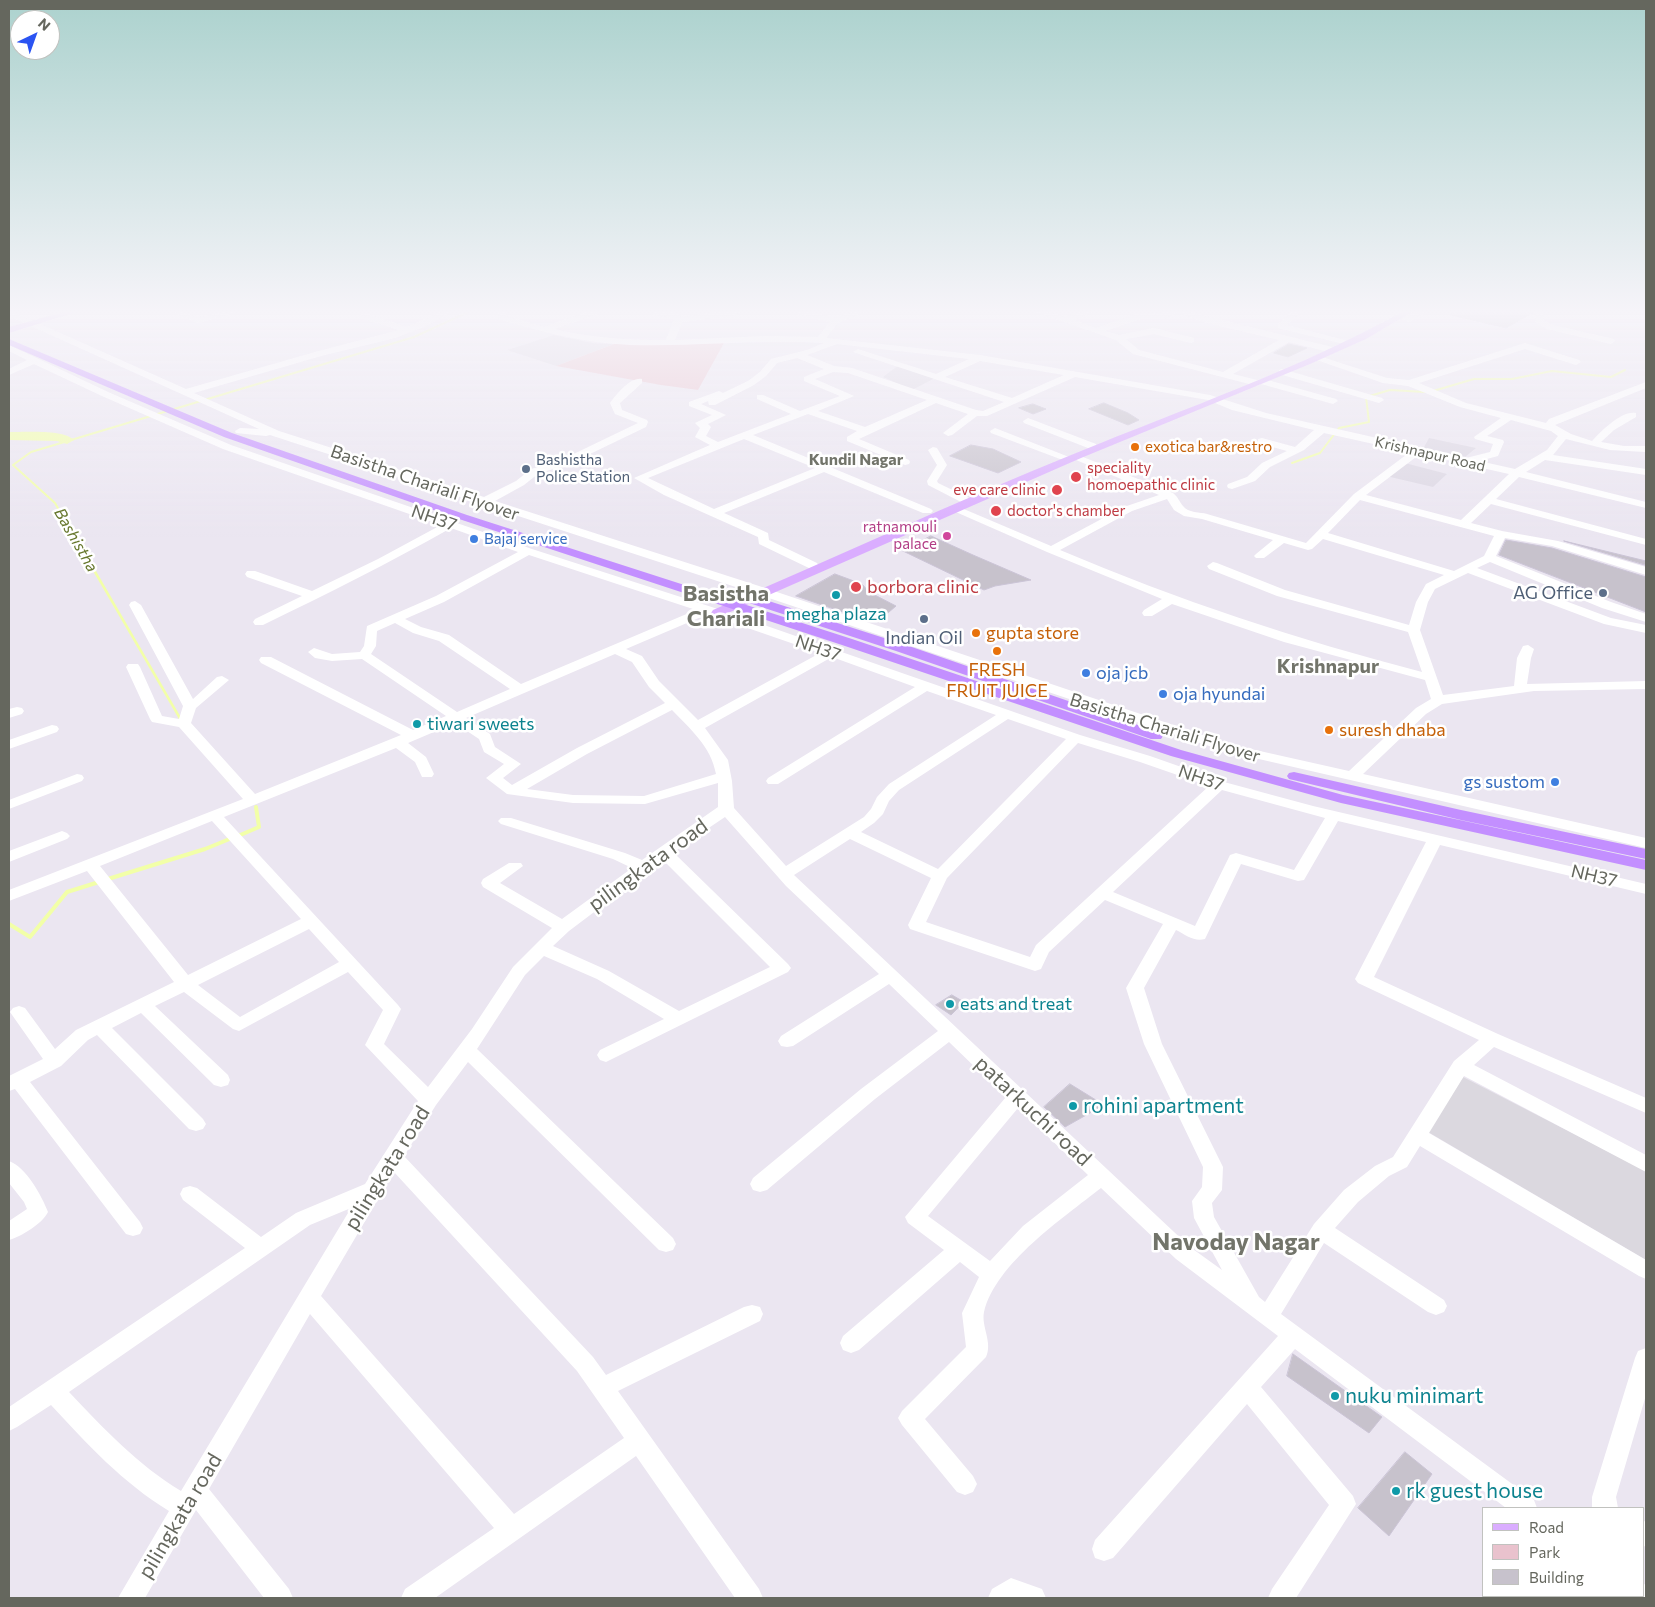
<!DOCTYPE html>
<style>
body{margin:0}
#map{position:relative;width:1655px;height:1607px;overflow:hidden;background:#ebe6f1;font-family:Commissioner,sans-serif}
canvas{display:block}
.frame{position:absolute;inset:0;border:10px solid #65675e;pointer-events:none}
.legend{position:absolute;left:1482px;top:1507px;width:162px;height:90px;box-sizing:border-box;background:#fff;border:1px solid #c1c2bf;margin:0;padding:6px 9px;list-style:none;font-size:15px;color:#65675e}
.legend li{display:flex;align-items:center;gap:10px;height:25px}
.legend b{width:25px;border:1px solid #c1c2bf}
.north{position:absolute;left:10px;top:10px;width:50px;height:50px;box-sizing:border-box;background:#fff;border:1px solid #c1c2bf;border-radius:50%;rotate:42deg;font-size:14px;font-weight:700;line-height:20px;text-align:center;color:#65675e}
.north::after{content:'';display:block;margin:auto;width:18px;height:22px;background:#2b54f2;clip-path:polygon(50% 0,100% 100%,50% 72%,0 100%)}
</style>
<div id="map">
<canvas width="1655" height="1607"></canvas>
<div class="frame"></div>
<ul class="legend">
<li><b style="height:6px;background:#daadff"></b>Road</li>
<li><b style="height:14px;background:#e9c2cd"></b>Park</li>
<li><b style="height:14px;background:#c7c2cc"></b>Building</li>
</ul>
<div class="north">N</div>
</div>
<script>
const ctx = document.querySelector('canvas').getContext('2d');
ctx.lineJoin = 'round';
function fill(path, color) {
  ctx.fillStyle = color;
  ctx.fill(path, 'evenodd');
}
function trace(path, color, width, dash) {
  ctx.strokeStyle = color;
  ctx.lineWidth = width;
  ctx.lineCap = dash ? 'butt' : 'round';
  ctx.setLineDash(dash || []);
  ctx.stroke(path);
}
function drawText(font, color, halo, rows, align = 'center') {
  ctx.font = font + ' Commissioner,sans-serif';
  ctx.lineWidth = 5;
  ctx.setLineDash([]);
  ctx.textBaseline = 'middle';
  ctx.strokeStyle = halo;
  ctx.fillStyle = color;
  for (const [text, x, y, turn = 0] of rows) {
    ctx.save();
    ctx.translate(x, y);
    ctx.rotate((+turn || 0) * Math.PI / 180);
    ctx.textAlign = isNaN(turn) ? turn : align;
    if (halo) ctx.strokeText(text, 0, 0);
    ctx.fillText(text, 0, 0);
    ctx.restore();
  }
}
const industrial = new Path2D(`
 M1463 1077 1646 1171V1260L1428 1132Z`);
const education = new Path2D(`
 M554 335 593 343 614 344 556 366 507 350Z
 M900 364 937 377 912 390 883 377Z
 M1429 438 1476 448 1465 457 1423 449Z
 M1405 463 1447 474 1433 487 1386 476Z`);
const green = new Path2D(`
 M724 343 698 390 661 385 556 366 614 344Z`);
const streamFar2 = new Path2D(`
 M1433 391 1474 379H1512L1552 371 1611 377 1625 370
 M1292 463 1320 453 1339 428 1369 422 1366 397 1390 390 1425 392
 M63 517 55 503 13 465 31 452 414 337 468 312`);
const streamFar1 = new Path2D(`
 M62 515 181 720`);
const stream = new Path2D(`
 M238 836 259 827 256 807
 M108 879 205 849 232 838
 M9 924 30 937 67 892 99 882`);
const river = new Path2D(`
 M9 432C24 432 64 429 74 440L67 444 57 441 9 440Z`);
const building = new Path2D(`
 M1452 312H1534L1506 328 1451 315Z
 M1289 344 1307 348 1288 357 1274 353Z
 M1104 403 1128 413 1139 420 1128 425 1089 409Z
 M1033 404 1046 409 1033 414 1019 408Z
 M971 445 993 449 1021 462 998 473 950 456Z
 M931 536 973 555 1031 580 995 586 984 590 903 551Z
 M1506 540 1552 548 1646 577V612L1499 555Z
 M1564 541 1646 561V565Z
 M835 574 862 584 869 592 896 606 882 618 869 621 796 596Z
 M952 995 964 1002 951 1015 936 1005Z
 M1070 1084 1104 1105 1065 1127 1044 1107Z
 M1293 1354 1382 1417 1369 1433 1287 1376Z
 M1405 1452 1432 1474 1389 1536 1358 1508Z`);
const minor = new Path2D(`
 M9 312H13L186 389 315 352 399 330 361 318V314H367L407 327 441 312H451L426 326 395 338 321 356 194 393 279 431 484 497 516 481 531 469 557 462 638 423 615 414 610 403C617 394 630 377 642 379V383L620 403 622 410 647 420 648 422 646 427 565 466 539 473 524 485 495 501 759 586 1233 745 1349 771 1416 708 1431 699 1425 680 1284 642 1172 604 1152 616H1144L1142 613 1144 610 1162 599 1047 552 949 509 955 506 959 507 1051 546 1124 507 1159 495 1069 457 1064 460 1060 459 991 433 990 431 995 428 1069 457 1074 454 1078 455 1173 493C1178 497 1179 501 1183 506 1188 513 1200 512 1207 514L1306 543 1354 494 1410 452 1324 433 1304 450 1270 467 1255 481 1232 489 1228 488 1227 486 1228 484 1247 477 1262 463 1287 451 1258 443V439L1262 438 1295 447 1314 430 1232 410 1208 400 1075 377 987 416H977L952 435 948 436 943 433 968 414 936 403 859 439 909 460 910 462 909 464 905 465 847 441V437L857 431 808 414 753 435 931 509 933 511 931 513H923L824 472 724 513 768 533 769 540 817 563 819 566 813 570 759 544 758 537 664 495 634 478 710 445 695 437 700 428 695 423 712 415 689 406V402L719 391 723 393 748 381 760 372 771 359 807 350 824 343C759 339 695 347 630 345 585 343 542 332 499 319L498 312H506V316L544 327 587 312H598L597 314 554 329C591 338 628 340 666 340L674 319 653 314 652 312H675L682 317 719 312H740L736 315 682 322 675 340 767 336 818 337 830 322 798 314 797 312H810L835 318 853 312H864L838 323 826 338 980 355 1210 395 1266 413 1466 458 1490 452 1493 444 1475 439 1474 437 1501 418 1460 407 1408 386 1383 383 1311 358 1316 355 1387 378 1409 380 1525 343 1579 360 1581 362 1576 365 1525 349 1419 383 1466 403 1546 423 1549 419 1646 382V388L1555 425 1571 434 1592 441C1601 431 1622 410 1636 413V417L1614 430 1601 442 1624 446H1646V452L1610 450 1566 439 1553 455 1646 469V475L1545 460 1526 472 1646 502V508L1519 477 1496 499 1646 539V545L1491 504 1471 523 1502 531 1558 541 1646 567V575L1552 546 1505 538 1496 556 1611 602 1646 614V622L1602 608 1490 562 1477 568 1611 618 1646 625V633L1604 624 1468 573 1435 589 1428 602 1420 630 1443 695 1514 686 1517 658 1523 646 1528 645 1534 649 1531 658 1527 684 1646 681V689L1534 691 1442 704 1426 714 1363 774 1646 838V848L1224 751 751 592 270 435 266 436 236 433 235 431 240 428 259 429 9 316ZM837 344 969 359 936 374 861 350 858 349 853 352 1004 402 983 411 976 410 852 368 834 366 807 355ZM797 358 824 369 804 377V381L840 396 800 411 763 395H757V399L791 414 718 442 706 436 711 427 708 424 726 415 701 404 708 401 709 405H715L754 385 766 376 777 363ZM980 361 1064 375 1012 398 945 377ZM833 372 848 373 927 400 865 427 818 411 854 396 815 379ZM1511 420 1551 431 1558 436 1547 450 1515 469 1479 461 1498 456 1504 442 1503 440 1487 436ZM744 439 815 468 714 509 648 478ZM1420 454 1509 474 1461 520 1366 495ZM1167 499 1174 510 1184 516 1202 519 1273 540 1256 554 1254 556 1256 558H1264L1284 543 1308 550 1312 549 1323 539 1444 575 1426 584 1416 602 1409 625 1285 590 1217 563 1213 562 1207 566 1209 569 1277 596 1408 632 1422 672C1298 640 1178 600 1060 550L1132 511ZM1360 500 1494 536 1484 556 1454 571 1328 533Z
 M173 312C184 311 192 317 200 317 213 316 224 311 236 312L198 323Z
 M1036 312H1048L1065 317 1081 312H1092L1074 320 1096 328 1139 313 1160 314 1166 312H1189L1336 348V352L1333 353 1289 342 1233 374 1257 380 1264 379 1336 399 1338 401 1333 404 1261 384 1257 386 1133 354 1116 340ZM1177 312 1207 323 1279 340 1223 372 1139 350 1126 339 1154 334 1191 343 1194 342V338L1154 328 1119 335 1105 331 1140 319H1164Z
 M1292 312H1301L1287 325 1348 341 1344 344 1278 328V324Z
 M1416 312H1426L1409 322 1396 316 1400 313 1408 316Z
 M1536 312H1544L1543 320 1553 325 1614 339 1615 341 1611 344 1547 329 1535 321Z
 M9 345 108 392 231 445 532 549 721 610 1080 735 1150 756 1224 782 1313 806 1646 884V894L1440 845 1374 977 1498 1034 1646 1098V1113L1494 1047 1474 1065 1646 1155V1172L1464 1076 1429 1133 1646 1260V1279L1639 1276 1420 1146 1407 1167 1389 1176 1358 1202 1335 1228 1444 1300 1447 1306 1444 1312 1436 1315 1428 1312 1324 1243 1281 1314 1534 1500 1537 1508H1506L1295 1349 1261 1387 1353 1496 1356 1504 1296 1598H1268L1272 1589 1329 1505 1247 1404 1113 1558 1104 1561 1095 1558 1092 1549 1095 1540 1278 1336 1176 1259 1101 1188C1063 1218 996 1263 984 1312 981 1327 993 1342 986 1357L925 1419 973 1476 977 1484 973 1492 965 1495 957 1492 902 1425 898 1418 902 1411 966 1347 962 1313 979 1277 960 1262 859 1350 851 1353 843 1350 840 1343 843 1336 944 1250 908 1223 905 1217 1006 1097 949 1042 875 1099 767 1190 760 1192 753 1190 750 1184 753 1178 861 1089 938 1031 889 984 793 1046 787 1047 781 1046 778 1041 781 1036 879 974 786 886 725 817 673 852 788 964 791 968 788 972 606 1062 600 1060 597 1055 600 1050 664 1019 597 979 544 956 525 975 477 1049 673 1238 676 1244 673 1250 666 1252 659 1250 468 1062 436 1105 404 1156 593 1357 606 1375 744 1307 752 1305 760 1307 763 1314 760 1321 618 1391 759 1589 763 1598H735L636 1456 435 1598H401L405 1589 494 1528 310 1314 209 1489 289 1589 293 1598H264L196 1510 145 1598H118L169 1511C123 1483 87 1444 51 1405L17 1427 9 1431V1407L245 1248 183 1200 180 1194 183 1188 190 1186 197 1188 261 1237 296 1213 365 1184 418 1101 365 1045 383 1010 348 972 239 1031 233 1029 184 992 155 1006 228 1075 230 1080 228 1085 221 1087 214 1085 141 1013 112 1028 203 1119 206 1124 203 1129 196 1131 189 1129 97 1035 88 1040 61 1066 30 1082 140 1222 143 1228 140 1234 133 1236 126 1234 15 1089 9 1091V1076L43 1059 10 1012 13 1008 19 1006 25 1008 55 1049 76 1030 174 982 87 871 9 901V890L243 799 179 727 152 722 150 719 126 667 128 664H138L140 667 162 716 179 719 183 706 129 605 131 602 135 601 141 605 193 699 217 677 222 676 229 680 196 708 191 723 255 794 401 735 261 663 259 660 261 657H271L413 730 446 716 362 659 332 661 315 658 308 652 314 648 332 654 360 652 364 646 367 626 436 596 518 552 451 528C389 563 327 594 263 625H255L253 622 255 619 302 596 247 577 245 574 247 571H255L312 591 378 559 441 525 223 449 102 396 34 364 9 375V369L27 360 9 351ZM529 555 696 610 521 684 449 635 421 627 405 619 444 602ZM708 614 713 616 820 653 698 720 659 681 642 656 626 649ZM395 623 413 633 439 641 510 689 457 712 371 654 376 646 377 631ZM615 654 632 662 649 687 665 703 577 748 512 785 503 778 521 764 495 747 490 734 466 718ZM832 657 915 687 768 778 766 781 768 784H778L927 691 996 715 889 784 877 797 871 809 864 817 786 866 734 808 732 781 728 760 705 728ZM672 710C690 729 711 746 716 774L644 796 573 795 527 789 587 754ZM1008 719 1066 739 938 869 861 832 874 823 883 814 889 801 899 790ZM455 723 479 739 484 752 504 764 486 778 507 794 573 803 645 804 718 783V807L642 860 625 853 511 818H501L498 821 501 824 613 859 632 868 562 919 500 883 523 866 521 863H509L483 879 481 883 483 887 552 928 513 967 472 1029 428 1087 384 1044 401 1009 398 1005 224 817 396 748 415 762 422 777H432L434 774 426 757 408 743ZM1078 743 1140 762 1209 786 1036 945 1030 957 926 922 947 878ZM1222 790 1325 818 1294 870 1236 853 1230 855 1195 926 1113 892ZM212 821 301 919 188 975 100 866ZM1338 821 1426 842 1355 979 1358 983 1479 1040 1454 1061 1393 1157 1375 1166 1344 1190 1314 1224 1265 1302 1259 1297 1214 1217 1212 1203 1222 1190 1223 1167 1162 1044 1144 988 1176 930C1186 935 1194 942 1205 939L1241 864 1298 881 1304 880ZM850 839 931 878 908 925 910 929 1035 971 1041 969 1049 952 1105 900 1163 924 1126 988 1144 1044 1203 1167 1202 1187 1192 1201 1194 1218 1222 1270 1190 1247 794 875ZM663 860 770 967 679 1011 609 971 553 946 569 931ZM309 929 339 962 240 1017 198 985ZM1018 1108 1088 1175 1023 1226 990 1261 928 1216ZM394 1172 577 1371 624 1438 514 1514 321 1296ZM351 1208 181 1491C138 1465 103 1428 69 1392L310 1225Z
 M1282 369 1382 398 1384 400 1379 403 1279 374V370Z
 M1028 418 1096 444 1097 446 1096 448H1088L1024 423 1023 421Z
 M933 447 937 448 947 465 937 481 938 483 969 498 970 500 969 502H961L928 485 927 481 937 465 928 450Z
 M17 707 22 708 24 711 22 714 9 718V709Z
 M52 725 57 726 59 729 57 732 9 749V740Z
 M77 774 82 775 84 778 82 781 9 809V800Z
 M62 831 67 833 70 836 67 839 9 862V851Z
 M9 1161C26 1167 42 1196 48 1212 42 1224 22 1236 9 1240V1221L27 1209 24 1202 9 1183Z
 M1646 1348V1395L1616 1497 1618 1508H1592V1497L1635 1358 1638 1351Z
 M1644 1521 1646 1522V1547L1644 1546Z
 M1011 1578 1042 1589 1046 1598H988L992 1589Z
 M1644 1584 1646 1585V1598H1630L1629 1596H1644Z
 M1500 1596H1527L1526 1598H1499Z`);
const major = new Path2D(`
 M64 312H76L9 333V327Z
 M1402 312H1412L1366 339 1310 364 1081 458 721 616H713L711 613 713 610C834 558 954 502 1076 453 1186 408 1299 369 1402 312Z`);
const highway = new Path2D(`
 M9 339 232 433 467 515 852 639 1181 750 1343 795 1646 860V870L1341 803 1171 756 842 645 459 519 224 437 9 345Z
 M750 595 906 645 1161 733 1163 736 1161 739H1151L896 651 746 602 744 599 746 596Z
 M1294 772 1461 810 1646 849V859L1461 820 1289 779 1287 776 1289 773Z`);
const markers = [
 [1135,447,5,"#e8710a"],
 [526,469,5,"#5c6f8a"],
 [1076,477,6,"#e0444e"],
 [1057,490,6,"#e0444e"],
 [996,511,6,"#e0444e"],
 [947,536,5,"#d1479c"],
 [474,539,5,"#3f7fe0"],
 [856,587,6,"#e0444e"],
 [1603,593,5,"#5c6f8a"],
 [836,595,5,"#0f9aa8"],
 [924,619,5,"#5c6f8a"],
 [976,633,5,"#e8710a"],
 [997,651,5,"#e8710a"],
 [1086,673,5,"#3f7fe0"],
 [1163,694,5,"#3f7fe0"],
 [417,724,5,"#0f9aa8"],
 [1329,730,5,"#e8710a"],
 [1555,782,5,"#3f7fe0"],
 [950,1004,5,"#0f9aa8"],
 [1073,1106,5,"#0f9aa8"],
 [1335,1396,5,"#0f9aa8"],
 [1396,1491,5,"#0f9aa8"]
];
const farFoodnames = [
 ["exotica bar&restro",1145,447]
];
const farStreetnames = [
 ["Krishnapur Road",1430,454,13]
];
const farServicenames = [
 ["Bashistha",536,460],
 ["Police Station",536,477]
];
const farHealthnames = [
 ["speciality",1087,468],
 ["homoepathic clinic",1087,485],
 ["eve care clinic",1046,490,"right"],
 ["doctor's chamber",1007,511]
];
const farHotelnames = [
 ["ratnamouli",937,527],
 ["palace",937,544]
];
const farShopnames = [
 ["Bajaj service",484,539]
];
const farQuarternames = [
 ["Kundil Nagar",856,460]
];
const farWaternames = [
 ["Bashistha",76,540,60]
];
const streetNames = [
 ["Basistha Chariali Flyover",425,483,19],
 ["NH37",434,518,19],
 ["NH37",818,648,19],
 ["Basistha Chariali Flyover",1165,728,17],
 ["NH37",1201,778,19],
 ["NH37",1594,876,13]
];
const healthNames = [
 ["borbora clinic",867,587]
];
const serviceNames = [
 ["AG Office",1593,593],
 ["Indian Oil",924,638,"center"]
];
const cultureNames = [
 ["megha plaza",836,614,"center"],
 ["tiwari sweets",427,724],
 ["eats and treat",960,1004]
];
const foodNames = [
 ["gupta store",986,633],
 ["FRESH",997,670,"center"],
 ["FRUIT JUICE",997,691,"center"],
 ["suresh dhaba",1339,730]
];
const shopNames = [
 ["oja jcb",1096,673],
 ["oja hyundai",1173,694],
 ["gs sustom",1545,782,"right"]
];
const quarterNames = [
 ["Krishnapur",1328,666]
];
const nearStreetnames = [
 ["pilingkata road",648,865,-36],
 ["patarkuchi road",1033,1111,43],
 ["pilingkata road",387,1168,-58],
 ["pilingkata road",180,1516,-59]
];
const nearCulturenames = [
 ["rohini apartment",1083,1106],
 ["nuku minimart",1345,1396],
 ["rk guest house",1406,1491]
];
const districtNames = [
 ["Basistha",726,594],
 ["Chariali",726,619]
];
const nearQuarternames = [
 ["Navoday Nagar",1236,1242]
];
fill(industrial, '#dbd8df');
fill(education, '#dcd7e3');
fill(green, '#e9c2cd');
trace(streamFar2, '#f2ffa8', 2);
trace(streamFar1, '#f2ffa8', 2.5);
trace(stream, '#f2ffa8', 4);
fill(river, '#f2ffa8');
fill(building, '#c7c2cc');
trace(building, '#cbc4d6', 1);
fill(minor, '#fff');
fill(major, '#daadff');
fill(highway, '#c38fff');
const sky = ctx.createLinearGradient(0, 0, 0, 537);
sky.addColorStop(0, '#acd2ce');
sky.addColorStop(0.58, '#f6f4f9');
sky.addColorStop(1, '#f6f4f900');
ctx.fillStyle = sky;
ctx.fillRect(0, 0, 1655, 537);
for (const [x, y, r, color] of markers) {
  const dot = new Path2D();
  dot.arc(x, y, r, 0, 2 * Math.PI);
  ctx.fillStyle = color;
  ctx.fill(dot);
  trace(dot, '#fff', 2);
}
drawText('15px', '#c56008', '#fff', farFoodnames, 'left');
drawText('15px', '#65675e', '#fff', farStreetnames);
drawText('15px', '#4e5e75', '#fff', farServicenames, 'left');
drawText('15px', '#be3a42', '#fff', farHealthnames, 'left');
drawText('15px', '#b23c85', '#fff', farHotelnames, 'right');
drawText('15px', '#366cbe', '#fff', farShopnames, 'left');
drawText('bold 16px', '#72746a', '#fff', farQuarternames);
drawText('italic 16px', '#66772c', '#fff', farWaternames);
drawText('18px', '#65675e', '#fff', streetNames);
drawText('18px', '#be3a42', '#fff', healthNames, 'left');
drawText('18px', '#4e5e75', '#fff', serviceNames, 'right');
drawText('18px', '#0d838f', '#fff', cultureNames, 'left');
drawText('18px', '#c56008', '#fff', foodNames, 'left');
drawText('18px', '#366cbe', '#fff', shopNames, 'left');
drawText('bold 20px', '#72746a', '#fff', quarterNames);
drawText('21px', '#65675e', '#fff', nearStreetnames);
drawText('21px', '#0d838f', '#fff', nearCulturenames, 'left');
drawText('bold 22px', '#72746a', '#fff', districtNames);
drawText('bold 24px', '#72746a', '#fff', nearQuarternames);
</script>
